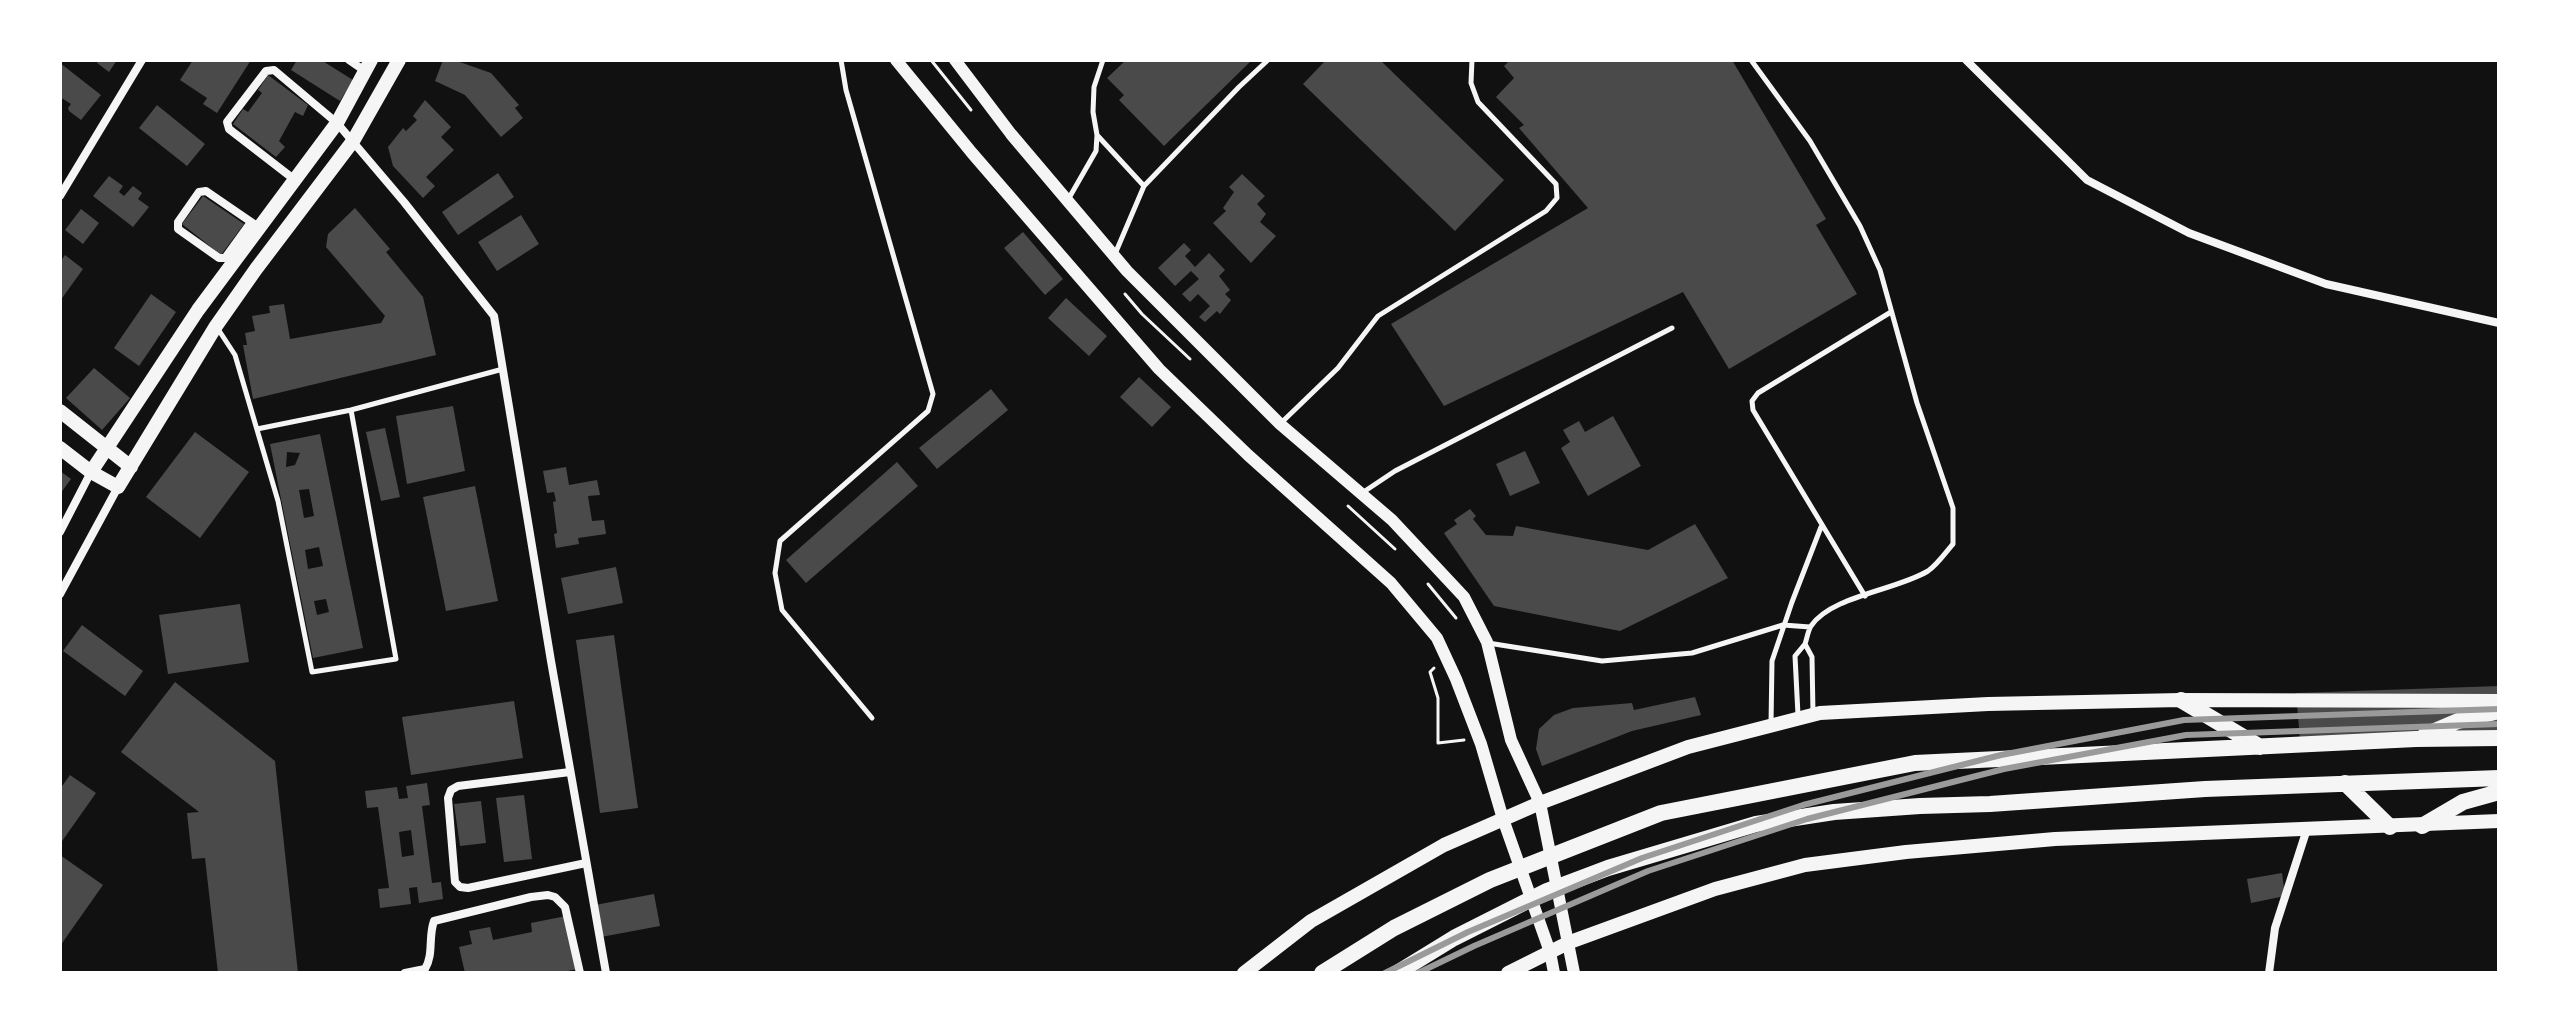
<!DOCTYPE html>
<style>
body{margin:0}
#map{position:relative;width:2559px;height:1033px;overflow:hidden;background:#111;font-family:"Noto Serif",serif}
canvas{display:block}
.frame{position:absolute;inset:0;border:62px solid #fff;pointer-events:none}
</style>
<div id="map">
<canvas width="2559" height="1033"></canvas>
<div class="frame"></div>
</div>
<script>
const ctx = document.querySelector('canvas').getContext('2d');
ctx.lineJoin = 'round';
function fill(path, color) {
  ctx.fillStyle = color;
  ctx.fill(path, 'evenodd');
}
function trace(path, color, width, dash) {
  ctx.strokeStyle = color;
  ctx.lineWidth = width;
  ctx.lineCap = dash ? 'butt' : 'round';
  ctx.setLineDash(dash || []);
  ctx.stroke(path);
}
const building = new Path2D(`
 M99 60H117L109 72 97 63Z
 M193 60H251L217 113 203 104 207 98 180 80Z
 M297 60H321L353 80 340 101 291 70Z
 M443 60H454L491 73 519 105 515 108 523 118 501 137 465 95 435 81Z
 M1126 60H1252L1164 146 1119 100 1124 95 1107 78Z
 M1326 60H1380L1504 180 1455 231 1303 84Z
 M1510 60H1732L1826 219 1816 225 1857 294 1729 369 1683 292 1444 406 1391 324 1588 208 1519 128 1524 125 1496 97 1514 78 1504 66Z
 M60 63 101 95 81 120 69 111 68 108 71 104 60 97Z
 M268 75 308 105 303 116 295 112 279 141 285 147 276 157 233 124 243 109 248 112 262 93 258 90Z
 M425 100 451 127 441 137 454 150 426 177 435 186 423 198 393 166 388 147 403 128 406 131 417 120 413 116Z
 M157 105 205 144 187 166 139 128Z
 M498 173 514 197 458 235 442 212Z
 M1242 174 1265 196 1257 204 1266 214 1260 222 1276 236 1251 263 1213 223 1226 211 1223 208 1234 192 1229 187Z
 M109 176 123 186 119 192 124 196 133 186 142 193 138 199 149 207 133 227 93 196Z
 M203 196 244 224 221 255 182 224Z
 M355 208 390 249 386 252 423 297 436 355 253 399 243 345H247L245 333 255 331 252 316 270 313 269 306 284 304 290 339 381 323 385 316 326 247 328 234Z
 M81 209 99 223 83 244 65 230Z
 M521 215 539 244 497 271 478 242Z
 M1023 232 1063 279 1045 295 1004 248Z
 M1184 243 1191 250 1185 256 1195 267 1209 253 1225 270 1219 276 1230 290 1225 294 1231 300 1220 314 1217 311 1205 322 1199 317 1210 306 1198 294 1190 302 1182 294 1199 279 1191 271 1175 286 1158 268Z
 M65 255 83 269 60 301V262Z
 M151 294 176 312 139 366 114 348Z
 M1066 298 1107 336 1089 356 1048 318Z
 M94 368 130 398 102 430 66 398Z
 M1139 377 1171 407 1152 427 1120 397Z
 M991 389 1008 410 937 469 919 448Z
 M453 406 465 471 407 484 396 416Z
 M1613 416 1641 466 1588 496 1561 448 1570 442 1563 430 1579 421 1585 432Z
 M385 428 400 497 381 501 366 432Z
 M195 432 249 472 200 538 146 497Z
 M320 434 363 648 313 658 270 444ZM287 452 300 453 295 465 286 467ZM309 489 314 516 304 518 299 490ZM319 547 323 566 308 569 305 550ZM326 599 329 612 317 615 314 601Z
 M1525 451 1540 483 1510 496 1496 464Z
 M897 462 918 486 806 583 786 560Z
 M566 467 569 485 597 480 600 495 588 496 592 521 604 520 606 534 578 538 579 544 556 548 554 534 557 533 553 502 556 501 554 492 547 493 543 471Z
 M60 471 71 479 60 494Z
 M475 486 498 601 446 611 423 497Z
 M1470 509 1476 516 1473 519 1486 535 1513 536 1516 526 1648 550 1695 524 1728 578 1620 631 1494 606 1444 533 1457 524 1454 520Z
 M616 567 623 603 568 614 561 578Z
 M240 604 249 662 168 674 159 615Z
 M82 625 143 671 125 696 63 651Z
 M614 635 638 808 600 813 576 640Z
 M175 682 275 761 298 973H218L205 858 192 859 187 813 199 812 121 752Z
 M2499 686V734L2300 740 2296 693Z
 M1695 697 1701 715 1632 731 1542 766 1536 749 1539 729 1554 715 1573 708 1632 703 1634 710Z
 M514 701 523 758 411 775 402 717Z
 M70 775 96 793 60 844V789Z
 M427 783 430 805 422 806 432 883 441 882 443 899 419 903 417 887 409 888 411 904 380 908 378 889 389 888 378 807 367 808 365 791 397 787 399 799 408 798 406 786ZM411 830 414 855 402 857 399 832Z
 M524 795 532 859 504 862 496 798Z
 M481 801 486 843 460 846 454 804Z
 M60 855 103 885 60 946Z
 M2282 873 2285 896 2251 903 2247 879Z
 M654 894 660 926 601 937 595 905Z
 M566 916 578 969 557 973H465L459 947 472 944 469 931 490 927 493 940 532 932 531 923Z`);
const path = new Path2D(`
 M931 60 971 110
 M1125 294 1142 314 1190 359
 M1348 506 1395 549
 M1428 584 1456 618
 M1434 668 1430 672 1438 698V743L1464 740`);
const service = new Path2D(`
 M841 60 846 90 933 394 928 411 780 541 775 573 782 610 872 718
 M1751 60 1810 141 1860 226 1880 270 1917 403 1953 508V544C1946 552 1937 565 1928 571 1897 590 1831 596 1811 626 1808 631 1807 638 1805 644L1812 657 1813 714
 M1097 135 1144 186
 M1069 198 1096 151 1097 135 1093 112 1094 87 1103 60
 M1115 254 1144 186 1239 87 1268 60
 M218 329 235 355 278 501 312 672 396 659 351 410
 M1281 423 1338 368 1378 316 1546 211 1557 198 1556 184 1478 102 1471 83 1472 60
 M257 429 351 410 503 369
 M1362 493 1395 471 1672 328
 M1865 596 1753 410 1752 401 1758 393 1891 312
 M1488 643 1602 661 1692 653 1783 625 1810 627
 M1798 715 1795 656 1805 644
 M1771 724 1772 661 1792 602 1821 527`);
const minor = new Path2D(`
 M349 60 365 71
 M1966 60 2087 180 2189 233 2326 284 2499 323
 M295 180 229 129 227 122 266 71 274 70 337 123 404 202 494 316 551 661 606 973
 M60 196 142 60
 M251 222 225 258H219L178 229V222L199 192 206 191 260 228
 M60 532 91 472
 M60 594 118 487
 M570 772 458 786 451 790 448 798 455 882 460 887 468 888 586 863
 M405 973 425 969C434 954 428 937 434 921L531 897 548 895 555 897 565 907 580 973
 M2269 973 2275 928 2307 829`);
const tertiary = new Path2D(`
 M896 60 972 153 1159 369 1248 455 1391 583 1437 638 1456 679 1481 744 1503 819 1550 952 1554 973
 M955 60 1011 134 1127 271 1280 424 1392 520 1464 597 1487 642 1511 740 1540 803 1574 973`);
const secondary = new Path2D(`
 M60 411 131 467
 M60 448 91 472 118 487 216 326 256 269 353 141 399 60
 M91 472 198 310 337 123 371 60
 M1244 973 1311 921 1444 845 1540 803 1688 747 1820 713 1988 704 2181 700 2499 701
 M1508 973 1570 942 1715 889 1805 865 1906 852 2055 839 2499 821`);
const trunk = new Path2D(`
 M2181 700 2260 747
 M2425 735 2458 721 2499 711
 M2345 783 2390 827
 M2422 826 2463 802 2499 792
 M1322 973 1394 928 1490 880 1661 813 1915 763 2416 739 2499 738
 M1397 973 1454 938 1547 891 1608 868 1756 824 1834 812 1920 806 1990 804 2205 789 2499 778`);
const rail = new Path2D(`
 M1385 973 1468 932 1642 858 1803 805 2001 755 2184 720 2499 709
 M1418 973 1474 946 1648 871 1807 819 2004 769 2186 735 2499 724`);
fill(building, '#4a4a4a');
trace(path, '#f5f5f5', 3);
trace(service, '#f5f5f5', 5);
trace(minor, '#f5f5f5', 8);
trace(tertiary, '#f5f5f5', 12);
trace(secondary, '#f5f5f5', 14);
trace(trunk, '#f5f5f5', 16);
trace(rail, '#9a9a9a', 6);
</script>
